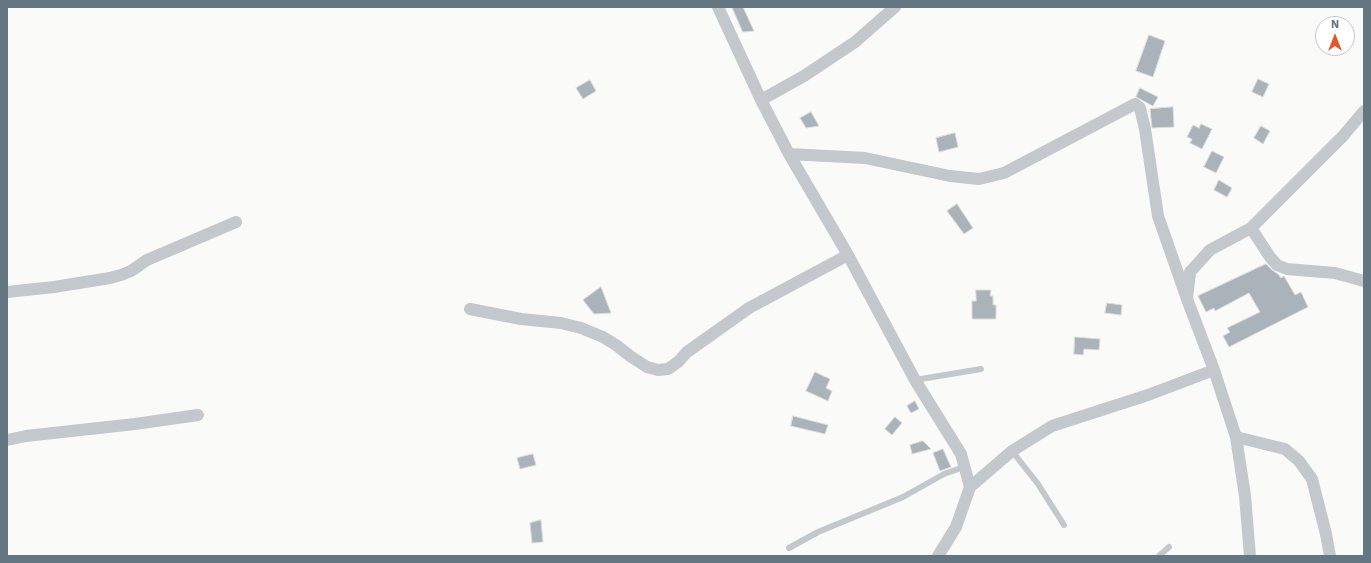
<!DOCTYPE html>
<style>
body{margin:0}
#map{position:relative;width:1371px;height:563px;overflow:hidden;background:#fafaf8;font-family:"Work Sans",sans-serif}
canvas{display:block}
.frame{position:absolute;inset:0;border:8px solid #657683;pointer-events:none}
.north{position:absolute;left:1315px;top:16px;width:40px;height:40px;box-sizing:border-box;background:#fff;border:1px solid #c1c8cd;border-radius:50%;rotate:0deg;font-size:11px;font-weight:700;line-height:16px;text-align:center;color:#657683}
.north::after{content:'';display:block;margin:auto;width:14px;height:18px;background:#e4572e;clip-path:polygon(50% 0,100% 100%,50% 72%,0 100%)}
</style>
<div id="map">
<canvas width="1371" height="563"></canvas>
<div class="frame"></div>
<div class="north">N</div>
</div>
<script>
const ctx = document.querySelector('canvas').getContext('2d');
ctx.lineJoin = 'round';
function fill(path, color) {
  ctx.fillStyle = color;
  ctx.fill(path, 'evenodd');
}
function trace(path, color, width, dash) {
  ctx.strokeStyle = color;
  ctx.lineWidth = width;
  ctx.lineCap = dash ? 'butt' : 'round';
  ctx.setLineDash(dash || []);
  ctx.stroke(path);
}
const building = new Path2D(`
 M732 7H743L754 31 743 32Z
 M1149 35 1165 41 1153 77 1136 71Z
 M1258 79 1269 84 1263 97 1252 92Z
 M590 80 596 91 583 99 576 88Z
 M1140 88 1158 97 1153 106 1136 97Z
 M1173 107 1174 127 1152 128 1150 109Z
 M811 112 819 126 806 128 800 118Z
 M1201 124 1212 129 1202 149 1190 143 1192 139 1187 137 1193 125 1199 128Z
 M1261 126 1270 131 1263 144 1254 138Z
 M955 133 958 147 939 152 936 138Z
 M1212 151 1224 157 1216 173 1204 167Z
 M1219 180 1232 188 1227 197 1214 190Z
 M957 204 973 228 964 234 947 211Z
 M1266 264 1272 270 1278 274 1281 278 1284 276 1295 295 1301 292 1308 307 1229 347 1223 336 1230 332 1227 328 1260 312 1249 293 1215 311 1214 308 1206 312 1198 296Z
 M601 287 611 313 594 314 583 300Z
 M976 290H991L990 296H993V305H996V319H972V301H976Z
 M1107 303 1122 305 1121 315 1105 313Z
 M1075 337 1100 339 1099 350 1084 349 1083 355 1074 354Z
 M815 372 830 379 826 388 832 391 828 401 806 391Z
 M915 401 919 409 911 413 907 406Z
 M793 416 828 425 825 434 791 426Z
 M895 417 902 423 892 435 885 429Z
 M923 441 931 449 912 454 910 445Z
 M943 449 951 467 940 471 933 453Z
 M533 454 536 465 520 469 517 458Z
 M541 520 543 542 532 543 530 523Z`);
const service = new Path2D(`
 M915 380 981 369
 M1012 451 1038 484 1064 525
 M789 548 818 532 903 497 944 474 964 467
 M1159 556 1169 547`);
const minor = new Path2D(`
 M718 7 761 100 789 154 848 255 915 380 961 454 970 487 956 527 938 556
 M761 100 804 76 855 42 895 7
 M789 154 865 158 950 176 979 179 1004 173 1135 104 1140 108 1145 129 1158 216 1187 299
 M1251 228 1270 257 1277 265 1287 269 1335 273 1364 281
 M7 292 54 287 110 278 121 275 131 271 147 260 236 222
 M470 309 521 319 561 323 581 328 603 337 616 345 630 356 647 367 658 370 668 369 678 362 687 352 749 308 848 255
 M1236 437 1285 449 1299 461 1312 479 1326 534 1330 556
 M7 440 26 436 135 424 198 415
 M970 487 1012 451 1052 426 1148 395 1214 370
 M1250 556 1245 496 1236 437 1214 370 1187 299 1190 272 1210 250 1251 228 1343 136 1364 111`);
fill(building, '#aab3b9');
trace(building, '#dcdcda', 1);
trace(service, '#c3c8cc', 6);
trace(minor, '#c3c8cc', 12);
</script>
